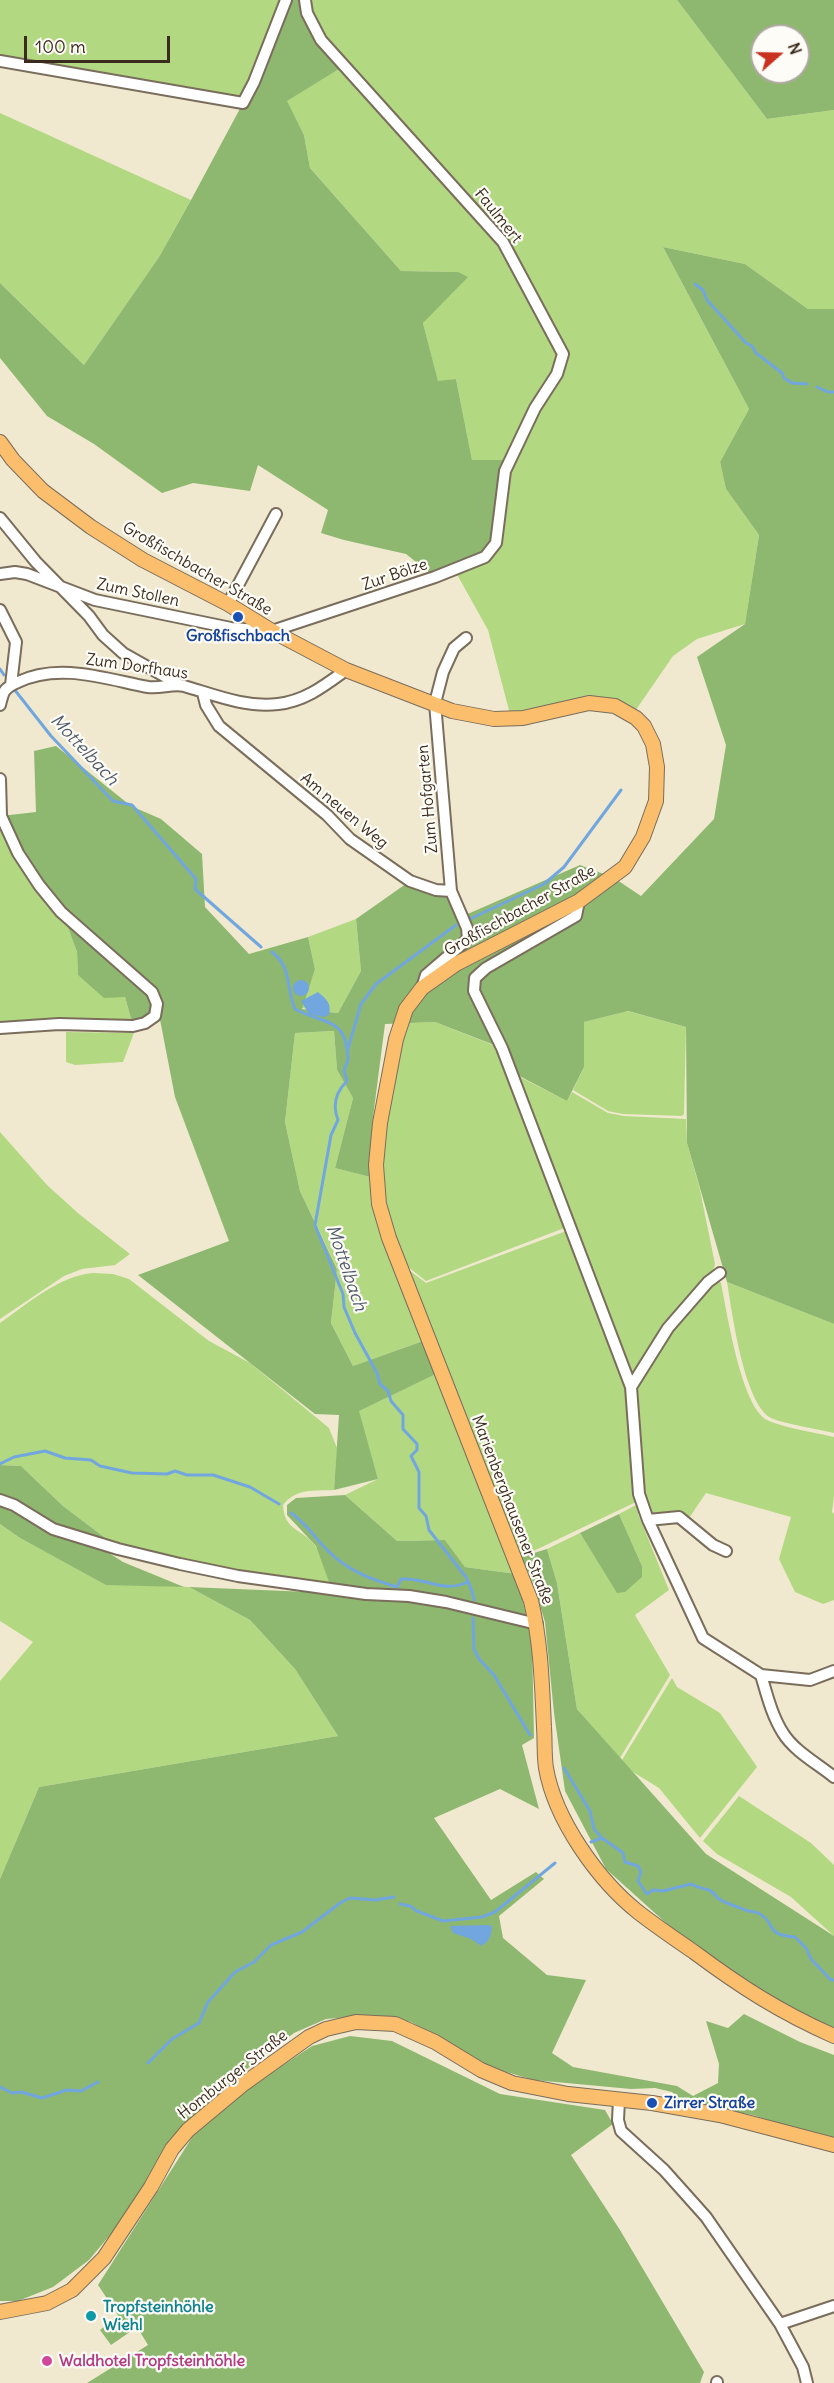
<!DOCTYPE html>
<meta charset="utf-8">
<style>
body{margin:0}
#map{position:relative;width:834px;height:2383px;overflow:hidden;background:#f0e9cf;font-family:Delius,sans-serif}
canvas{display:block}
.north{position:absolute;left:750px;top:24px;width:60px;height:60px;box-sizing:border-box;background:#fdfcf7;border:2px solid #afa8a0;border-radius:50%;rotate:70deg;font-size:16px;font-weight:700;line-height:24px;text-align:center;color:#3b2a1e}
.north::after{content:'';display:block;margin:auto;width:21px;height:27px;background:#c8321e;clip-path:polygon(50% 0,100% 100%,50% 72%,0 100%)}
.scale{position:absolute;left:24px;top:36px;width:146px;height:27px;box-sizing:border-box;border:3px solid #3b2a1e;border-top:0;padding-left:8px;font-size:18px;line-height:21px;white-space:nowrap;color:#3b2a1e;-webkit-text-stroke:4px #fdfcf7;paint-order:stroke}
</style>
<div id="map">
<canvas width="834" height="2383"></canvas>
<div class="north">N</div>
<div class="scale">100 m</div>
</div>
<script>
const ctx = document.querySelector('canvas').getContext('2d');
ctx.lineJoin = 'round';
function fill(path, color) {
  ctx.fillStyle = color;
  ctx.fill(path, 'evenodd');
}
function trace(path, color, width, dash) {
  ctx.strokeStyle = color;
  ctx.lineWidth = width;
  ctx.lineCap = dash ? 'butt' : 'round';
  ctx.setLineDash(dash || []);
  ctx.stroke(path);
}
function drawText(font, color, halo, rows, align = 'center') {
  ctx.font = font + ' Delius,sans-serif';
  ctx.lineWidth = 4.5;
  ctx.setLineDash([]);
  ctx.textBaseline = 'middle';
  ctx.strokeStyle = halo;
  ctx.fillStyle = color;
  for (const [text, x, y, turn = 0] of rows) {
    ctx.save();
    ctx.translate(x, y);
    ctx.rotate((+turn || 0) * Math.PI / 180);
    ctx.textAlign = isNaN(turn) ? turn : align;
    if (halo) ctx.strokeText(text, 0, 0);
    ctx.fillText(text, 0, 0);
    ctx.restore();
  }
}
const green = new Path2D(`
 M0 0H286L243 103 0 61Z
 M305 0H677L767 119 834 110V309H808L745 264 663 247 749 409 720 462 726 489 759 535 745 624 697 639 673 656 631 717 615 706 511 718 488 630 454 569 509 460H472L456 379 438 382 423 323 458 272 401 271 310 168 304 135 286 101 344 66 321 40Z
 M0 113 191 200 159 257 84 365 0 283Z
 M0 824 8 843 27 877 67 925 77 952 78 975 125 997 132 1022 0 1025Z
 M356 919 361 971 338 1013 301 1008 315 969 308 937Z
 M627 1011 686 1027 684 1114 682 1116 623 1114 608 1111 573 1090 584 1067V1022Z
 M435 1022 498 1047 567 1227 426 1281 403 1263 388 1217 381 1164 383 1136 406 1023Z
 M334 1031 337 1070 353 1098 335 1168 370 1177 379 1220 423 1341 353 1366 331 1323 337 1268 300 1191 285 1122 295 1033Z
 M66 1032 134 1033 123 1062 75 1065 66 1062Z
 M514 1074 567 1101 572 1092 608 1113 624 1116 686 1119 687 1143 700 1190 715 1264 713 1272 633 1375Z
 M0 1132 47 1185 79 1214 130 1254 115 1265 82 1269 64 1276 0 1319Z
 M569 1230 625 1381 638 1501 521 1557 405 1267 426 1283Z
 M93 1273 113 1274 129 1279 209 1341 250 1363 329 1428 337 1448 334 1490C313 1491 296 1488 283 1505 284 1532 305 1529 316 1547 323 1559 327 1574 331 1587L226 1570 116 1546 63 1506 21 1466 0 1465V1323C28 1304 58 1276 93 1273Z
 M719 1281 721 1283C727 1312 741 1406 767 1420 780 1427 818 1433 834 1437V1496L832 1512 834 1514V1600L823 1604 795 1592 779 1559 791 1517 706 1493 689 1518 680 1514H648L640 1484 634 1390 670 1331 713 1282Z
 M727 1282 834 1324V1433C818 1429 784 1424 771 1418 744 1404 732 1312 727 1282Z
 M436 1374 516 1574 465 1567 445 1540 397 1541 345 1495 378 1479 358 1411Z
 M638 1504 641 1514H638L669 1590 635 1615 670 1675 620 1758 577 1709 557 1583 547 1549 580 1533 617 1592 642 1566 619 1514Z
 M0 1524 20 1538 105 1584 189 1587 250 1620 295 1669 338 1736 39 1787 0 1879V1681L33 1642 0 1621Z
 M672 1678 677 1687 720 1713 757 1767 700 1838 659 1788 633 1772 622 1760Z
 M739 1796 811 1843 834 1865V1936L791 1897 717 1854 703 1841Z`);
const forest = new Path2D(`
 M286 0H305L307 13 344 66 287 101 304 135 310 168 401 271 458 272 468 277 423 323 438 381 456 379 472 460H510L501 518 485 557 435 577 406 554 344 540 321 533 328 510 258 465 250 491 193 483 162 493 94 444 47 416 0 358V283L84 365 159 257 191 200 243 103Z
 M677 0H834V110L767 119ZM762 36H798V72H762Z
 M663 247 745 264 808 309H834V1324L727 1282 687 1143 686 1027 628 1011 584 1022V1067L567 1101 506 1069 508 1048H502L435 1022 385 1024 373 1117 370 1177 335 1168 353 1098 337 1070 334 1031 295 1033 285 1122 300 1191 337 1269 331 1323 353 1366 423 1341 436 1374 359 1411 378 1479 334 1490 339 1415 315 1414 138 1275 229 1241 175 1097 157 1004 61 912 1 816 36 812 34 751 56 746 131 806 161 819 202 854 205 907 249 954 308 937 315 969 302 1009 338 1013 361 971 356 919 410 881 451 891 463 916 580 865 614 878 641 896 714 819 726 745 697 657 745 624 759 535 726 489 720 462 749 409Z
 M67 925 77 929C100 948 150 980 152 1011L147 1017 132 1022 125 997 104 998 78 975 77 952Z
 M0 1465 21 1466 63 1506 116 1546 54 1527 0 1495Z
 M345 1495 397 1541 445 1540 465 1567 516 1574 532 1638 534 1738 522 1745 539 1809 500 1789 434 1818 491 1900 536 1872 544 1879 499 1916 503 1938 547 1975 586 1980 552 2053 573 2067 677 2086 693 2096 718 2083 719 2064 706 2021 728 2028 744 2014 800 2042 834 2055V2141L753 2115 683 2102 672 2092 655 2088 631 2089 534 2080 489 2067 411 2022 376 2015 326 2019 294 2033 239 2075 187 2125 169 2148 115 2229 89 2260 53 2287 18 2301H0V1879L39 1787 338 1736 295 1669 250 1620 189 1587 333 1593 316 1546 287 1515V1505L296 1498Z
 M0 1501 98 1546 123 1562 184 1587 106 1585 20 1538 0 1524Z
 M619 1514 642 1566V1577L625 1592 617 1593 580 1533Z
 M547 1549 557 1583 577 1709 706 1854 834 1936V2029L756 1989 676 1932 606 1869 565 1791 554 1713 545 1622 533 1582 521 1557Z
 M350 2036 392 2041 500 2094 605 2110 613 2124 571 2155 620 2230 704 2372 700 2383H87L148 2345 137 2327 111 2345 100 2330 118 2315 98 2285 193 2136 247 2089 312 2046Z`);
const water = new Path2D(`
 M293 988a8 8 0 1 1 16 0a8 8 0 1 1-16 0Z
 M318 992C326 999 332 1003 329 1015L324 1017 309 1014 301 1001Z
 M490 1925 492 1927C491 1936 490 1941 481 1946L471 1939 453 1933 450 1926Z`);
const stream = new Path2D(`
 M695 284 703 290 707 300 746 343 752 346 756 353 782 373 784 378 792 383 807 384
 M817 387 828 392H834
 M0 669 4 675
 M14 689 51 736 113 801 132 805 196 879 195 889 261 947
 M470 919 544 884 564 867 621 790
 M272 952C293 969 285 986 295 1009 324 1025 346 1016 348 1058 348 1063 345 1066 344 1071L347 1081C336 1092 332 1105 338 1120L331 1135 315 1225 343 1294 344 1307 355 1333 377 1373 380 1384 388 1391 391 1401 403 1415V1429L417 1444V1450L411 1456 419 1472V1508L426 1516 429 1530 466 1577 472 1591 474 1600
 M347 1052 361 1004 376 984 456 925
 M0 1464 14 1457 45 1451 65 1458 91 1460 100 1466 132 1473 167 1474 175 1471 187 1475H213L250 1487 279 1504
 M291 1513C309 1526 313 1536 327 1550 348 1571 370 1579 397 1587L401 1579C428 1577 441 1594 468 1582
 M473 1618 474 1649 479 1659 494 1675 530 1735
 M564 1768 590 1811 594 1829 602 1838 623 1853 625 1862 638 1866 641 1872 638 1881 647 1894 653 1890 663 1891 691 1884C698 1888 702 1888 709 1890 714 1892 715 1896 719 1899 726 1904 737 1906 745 1910 749 1912 754 1911 758 1913 778 1923 763 1935 795 1937L806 1948 811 1959 831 1980H834
 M591 1842 602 1838
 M400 1904 410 1906 417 1911 443 1921 482 1917 495 1912 555 1863
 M148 2063 172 2039 199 2023 208 2002 235 1972 254 1962 271 1945 302 1932 340 1903 350 1898 375 1900 394 1897
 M0 2087 12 2093 21 2092 42 2098 67 2090 81 2091 98 2082`);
const minor = new Path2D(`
 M0 61 243 103 254 82 286 0
 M0 518 36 562 89 616 103 635 123 653 180 685
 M0 574 15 572 27 574 95 600 231 628 272 631 435 577 485 557 496 543 505 471 535 408 557 374 563 354 503 242 321 40 307 13 305 0
 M228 604 276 514
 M0 610 16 642 11 685
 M203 693 206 705 219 726 327 815 350 839 410 881 436 890 451 891 467 928 468 939 426 975 422 988
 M0 705C1 701 2 696 4 692 7 687 13 684 18 682 59 662 106 679 148 687 160 689 173 683 184 686 215 695 246 708 278 704 305 701 324 686 346 670
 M0 779 1 816 18 853 39 885 61 912 152 992 157 1004 155 1016 145 1023 133 1026 59 1024 0 1028
 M451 891 435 703 443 672 454 648 466 638
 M579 901 576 916 486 968 475 978 474 991 502 1048 631 1387
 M720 1273 708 1282 668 1328 631 1387 639 1494 648 1520 703 1638 761 1675C767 1695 772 1716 783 1733 794 1751 818 1764 834 1777
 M0 1500 14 1505 53 1529 118 1549 180 1564 238 1576 366 1594 409 1596 446 1602 537 1624
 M648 1520 679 1517 713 1545 726 1551
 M761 1675 810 1680 834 1671
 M619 2100 618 2120 621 2131 664 2170 706 2217 780 2324 803 2367 807 2383
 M780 2324 834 2306
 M717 2382V2383`);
const major = new Path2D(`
 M0 442 13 460 43 491 91 527 143 560 228 604 272 631 346 670 452 711 494 719 523 718 589 703 615 706 636 718 644 726 653 744 657 767 656 801 643 837 625 867 579 901 456 964 422 988 406 1009 396 1039 380 1123 376 1165 379 1204 389 1238 531 1601C541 1642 542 1685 544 1727 545 1741 544 1755 546 1768 555 1820 598 1880 638 1912 656 1926 675 1939 694 1952 741 1987 780 2012 834 2036
 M0 2312 47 2303 72 2290 104 2258 151 2187 172 2149 188 2130 242 2085 309 2037 326 2029 356 2022 395 2024 435 2042 481 2070 512 2083 568 2094 652 2103 720 2115 834 2145`);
const markers = [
 [238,617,6,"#1a4fb4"],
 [652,2103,6,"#1a4fb4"],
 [91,2316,6,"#0f9aa8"],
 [47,2361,6,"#d1479c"]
];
const streetNames = [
 ["Faulmert",498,216,51],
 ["Großfischbacher Straße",197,569,30],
 ["Zur Bölze",395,575,-19],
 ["Zum Stollen",138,593,12],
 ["Zum Dorfhaus",137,667,8],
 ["Zum Hofgarten",428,799,-95],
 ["Am neuen Weg",344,811,40],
 ["Großfischbacher Straße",520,911,-29],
 ["Marienberghausener Straße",512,1510,69],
 ["Homburger Straße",233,2075,-38]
];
const transitNames = [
 ["Großfischbach",238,636],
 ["Zirrer Straße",664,2103,"left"]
];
const cultureNames = [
 ["Tropfsteinhöhle",103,2307],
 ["Wiehl",103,2325]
];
const hotelNames = [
 ["Waldhotel Tropfsteinhöhle",59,2361]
];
const waterNames = [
 ["Mottelbach",84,750,47],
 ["Mottelbach",346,1268,71]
];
fill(green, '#b3d882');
fill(forest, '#8eb870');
fill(water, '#72a6de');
trace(stream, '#72a6de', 3);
trace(minor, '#7a6d5c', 14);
trace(major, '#7a6d5c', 16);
trace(minor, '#fff', 10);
trace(major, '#fabe6d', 14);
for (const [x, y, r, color] of markers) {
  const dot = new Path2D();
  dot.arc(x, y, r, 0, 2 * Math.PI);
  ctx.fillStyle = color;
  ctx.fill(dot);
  trace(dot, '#fdfcf7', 2);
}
drawText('16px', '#3b2a1e', '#fdfcf7', streetNames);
drawText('bold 16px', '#164399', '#fdfcf7', transitNames);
drawText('bold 16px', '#0d838f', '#fdfcf7', cultureNames, 'left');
drawText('bold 16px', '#b23c85', '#fdfcf7', hotelNames, 'left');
drawText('italic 18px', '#515c6b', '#fdfcf7', waterNames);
</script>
